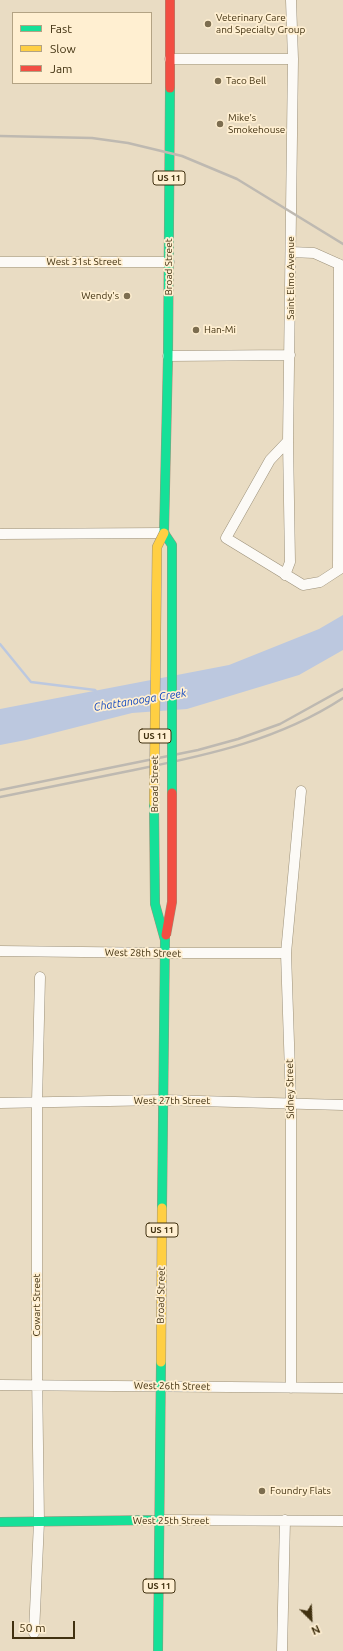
<!DOCTYPE html>
<style>
body{margin:0}
#map{position:relative;width:343px;height:1651px;overflow:hidden;background:#e9dcc3;font-family:Ubuntu,sans-serif}
canvas{display:block}
.legend{position:absolute;left:12px;top:12px;width:140px;height:72px;box-sizing:border-box;background:#ffefd1;border:1px solid #b3a384;margin:0;padding:5px 7px;list-style:none;font-size:12px;color:#413110}
.legend li{display:flex;align-items:center;gap:8px;height:20px}
.legend b{width:20px;border:1px solid #b3a384}
.north{position:absolute;left:291px;top:1599px;width:40px;height:40px;-webkit-text-stroke:3px #ffefd1;paint-order:stroke;rotate:156deg;font-size:11px;font-weight:700;line-height:16px;text-align:center;color:#413110}
.north::after{content:'';display:block;margin:auto;width:14px;height:18px;background:#413110;clip-path:polygon(50% 0,100% 100%,50% 72%,0 100%)}
.scale{position:absolute;left:12px;top:1621px;width:63px;height:18px;box-sizing:border-box;border:2px solid #413110;border-top:0;padding-left:5px;font-size:12px;line-height:14px;white-space:nowrap;color:#413110;-webkit-text-stroke:3px #ffefd1;paint-order:stroke}
</style>
<div id="map">
<canvas width="343" height="1651"></canvas>
<ul class="legend">
<li><b style="height:5px;background:#16e098"></b>Fast</li>
<li><b style="height:5px;background:#ffcf43"></b>Slow</li>
<li><b style="height:5px;background:#f24e42"></b>Jam</li>
</ul>
<div class="north">N</div>
<div class="scale">50 m</div>
</div>
<script>
const ctx = document.querySelector('canvas').getContext('2d');
ctx.lineJoin = 'round';
function fill(path, color) {
  ctx.fillStyle = color;
  ctx.fill(path, 'evenodd');
}
function trace(path, color, width, dash) {
  ctx.strokeStyle = color;
  ctx.lineWidth = width;
  ctx.lineCap = dash ? 'butt' : 'round';
  ctx.setLineDash(dash || []);
  ctx.stroke(path);
}
function drawText(font, color, halo, rows, align = 'center') {
  ctx.font = font + ' Ubuntu,sans-serif';
  ctx.lineWidth = 3.5;
  ctx.setLineDash([]);
  ctx.textBaseline = 'middle';
  ctx.strokeStyle = halo;
  ctx.fillStyle = color;
  for (const [text, x, y, turn = 0] of rows) {
    ctx.save();
    ctx.translate(x, y);
    ctx.rotate((+turn || 0) * Math.PI / 180);
    ctx.textAlign = isNaN(turn) ? turn : align;
    if (halo) ctx.strokeText(text, 0, 0);
    ctx.fillText(text, 0, 0);
    ctx.restore();
  }
}
const water = new Path2D(`
 M343 615V650L299 675 187 709 132 713 26 740 0 745V709L229 665 319 629Z`);
const stream = new Path2D(`
 M0 644 31 682 95 690 97 693`);
const street = new Path2D(`
 M291 0 293 59 288 441 270 460 226 538 303 585 320 582 343 567
 M170 59H293
 M291 252 314 253 343 266
 M0 262H169
 M168 356 290 355
 M0 534 164 533
 M338 570 339 264
 M285 575 290 562 288 441
 M0 951 165 953H286
 M0 1103 163 1100 343 1105
 M0 1385 343 1388
 M291 1388V1103L286 953 301 791
 M159 1520 343 1521
 M34 1633 39 1522 37 1371V1102L40 977
 M282 1651 285 1520`);
const fast = new Path2D(`
 M164 533 168 356 170 88
 M162 1208 165 940
 M0 1522 159 1520
 M158 1651 161 1362`);
const slow = new Path2D(`
 M161 1362 162 1208`);
const jam = new Path2D(`
 M170 88V0`);
const rail = new Path2D(`
 M0 136 92 138 128 143 182 156 237 179 343 244
 M0 790 198 750 238 739 280 724 343 689
 M0 797C45 788 90 779 134 770 208 755 279 740 343 698`);
const fastBridge = new Path2D(`
 M164 533 172 545V793
 M154 803 155 904 165 940`);
const slowBridge = new Path2D(`
 M154 803 157 547 164 533`);
const jamBridge = new Path2D(`
 M166 935 172 902V793`);
const markers = [
 [208,24,4,"#7c6d4f"],
 [218,81,4,"#7c6d4f"],
 [220,124,4,"#7c6d4f"],
 [127,296,4,"#7c6d4f"],
 [196,330,4,"#7c6d4f"],
 [262,1491,4,"#7c6d4f"]
];
const shields = [
 [169,178,32],
 [155,736,32],
 [162,1230,32],
 [159,1586,32]
];
const shieldNames = [
 ["US 11",169,178],
 ["US 11",155,736],
 ["US 11",162,1230],
 ["US 11",159,1586]
];
const poiNames = [
 ["Veterinary Care",216,18],
 ["and Specialty Group",216,30],
 ["Taco Bell",226,81],
 ["Mike's",228,118],
 ["Smokehouse",228,130],
 ["Wendy's",119,296,"right"],
 ["Han-Mi",204,330],
 ["Foundry Flats",270,1491]
];
const streetNames = [
 ["West 31st Street",84,262],
 ["Broad Street",169,267,-90],
 ["Saint Elmo Avenue",291,278,-90],
 ["Broad Street",155,784,-90],
 ["West 28th Street",143,953,1],
 ["Sidney Street",290,1089,-91],
 ["West 27th Street",172,1101],
 ["Broad Street",161,1295,-89],
 ["Cowart Street",37,1305,-90],
 ["West 26th Street",172,1386,1],
 ["West 25th Street",171,1521]
];
const waterNames = [
 ["Chattanooga Creek",140,700,-9]
];
fill(water, '#bcc8df');
trace(stream, '#bcc8df', 2.5);
trace(street, '#9c917a', 11);
trace(fast, '#9c917a', 10);
trace(slow, '#9c917a', 10);
trace(jam, '#9c917a', 10);
trace(street, '#fcfaf6', 10);
trace(fast, '#16e098', 9);
trace(slow, '#ffcf43', 9);
trace(jam, '#f24e42', 9);
trace(rail, '#beb9b1', 2.5);
trace(fastBridge, '#9c917a', 10, []);
trace(slowBridge, '#9c917a', 10, []);
trace(jamBridge, '#9c917a', 10, []);
trace(fastBridge, '#16e098', 9);
trace(slowBridge, '#ffcf43', 9);
trace(jamBridge, '#f24e42', 9);
for (const [x, y, r, color] of markers) {
  const dot = new Path2D();
  dot.arc(x, y, r, 0, 2 * Math.PI);
  ctx.fillStyle = color;
  ctx.fill(dot);
  trace(dot, '#ffefd1', 1.5);
}
for (const [x, y, w] of shields) {
  const box = new Path2D();
  box.roundRect(x - w / 2, y - 7, w, 14, 3);
  ctx.fillStyle = '#ffefd1';
  ctx.fill(box);
  trace(box, '#413110', 1);
}
drawText('bold 9px', '#413110', null, shieldNames);
drawText('10px', '#413110', '#ffefd1', poiNames, 'left');
drawText('10px', '#413110', '#ffefd1', streetNames);
drawText('italic 11px', '#0e46c0', '#ffefd1', waterNames);
</script>
